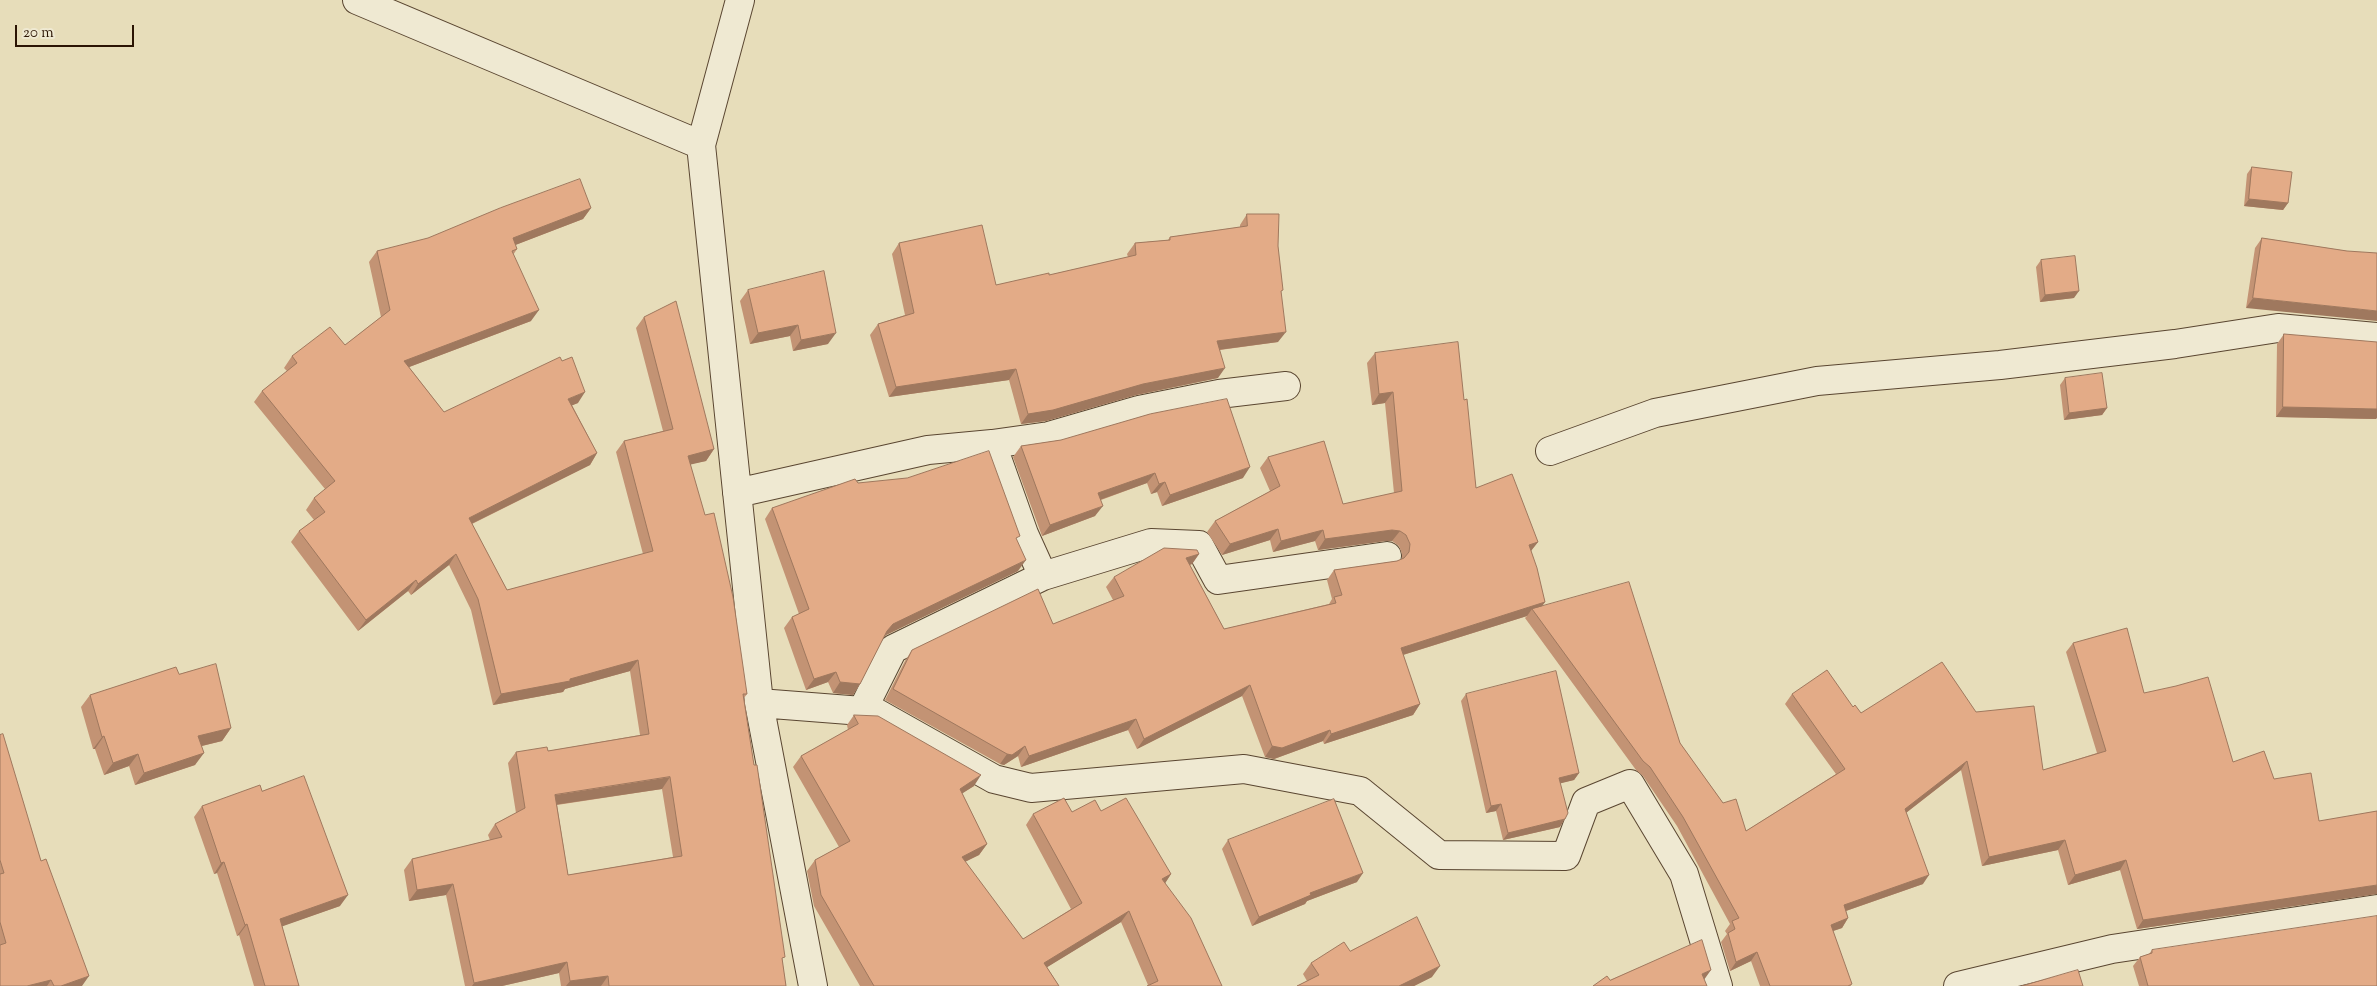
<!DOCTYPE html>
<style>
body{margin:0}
#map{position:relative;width:2377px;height:986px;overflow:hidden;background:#e7ddba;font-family:"Sorts Mill Goudy",serif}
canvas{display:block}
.scale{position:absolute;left:15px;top:25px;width:119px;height:22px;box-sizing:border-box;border:2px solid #2b1403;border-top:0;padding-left:6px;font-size:15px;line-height:18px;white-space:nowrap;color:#2b1403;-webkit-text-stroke:4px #efe9d2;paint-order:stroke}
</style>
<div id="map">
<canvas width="2377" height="986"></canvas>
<div class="scale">20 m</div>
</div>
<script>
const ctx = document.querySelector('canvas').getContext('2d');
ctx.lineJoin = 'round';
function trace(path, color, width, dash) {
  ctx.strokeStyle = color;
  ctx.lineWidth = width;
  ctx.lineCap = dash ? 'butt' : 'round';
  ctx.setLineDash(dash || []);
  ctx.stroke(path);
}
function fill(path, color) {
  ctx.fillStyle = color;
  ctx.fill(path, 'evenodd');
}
const street = new Path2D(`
 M357 0 701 145 740 0
 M701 145 759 703 813 986
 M992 444 1049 436 1139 410 1219 394 1286 386
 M1550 451 1655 413 1817 381 2000 365 2175 344 2278 328 2377 337
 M737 493 928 450 992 444 1024 534 1043 576 893 649 862 711
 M1043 576 1151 543 1199 545 1218 580 1387 556
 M759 703 875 712 994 779 1031 788 1244 769 1360 791 1439 855 1566 856 1586 802 1630 784 1684 874 1718 986
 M1958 986 2112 949 2377 909`);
const wall = new Path2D(`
 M2252 167 2288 203 2283 210 2244 206 2247 174Z
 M591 208 583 219 515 245 517 249 513 255 531 321 409 367 444 412 578 403 572 405 597 453 590 465 472 524 507 590 643 554 616 452 624 441 663 431 636 328 644 317 714 449 706 461 690 464 747 694 744 698 786 986H561L559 973 502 986H465L446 895 409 901 404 870 412 859 490 840 488 835 495 824 516 813 508 763 516 752 548 751 640 735 630 671 565 689 563 692 493 705 471 610 449 565 411 595 408 591 358 631 291 542 299 531 314 520 306 510 314 498 325 489 254 402 262 391 287 371 284 368 292 356 345 345 381 317 369 262 377 251ZM662 789 673 857 568 875 557 805Z
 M1247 214 1278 246 1281 293 1278 342 1220 350 1218 378 1136 395 1046 421 1021 424 1009 380 889 397 870 335 878 324 905 315 892 254 899 243 996 285 1049 275 1128 257 1127 254 1135 243 1168 240 1170 237 1240 227V225Z
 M2262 238 2347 251 2246 308 2255 248Z
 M2041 260 2074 298 2040 302 2036 267Z
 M748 290 828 344 793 351 790 336 750 344 740 301Z
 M2284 334 2376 419 2276 417 2277 344Z
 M1375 353 1464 400 1476 488 1538 542 1531 551 1545 602 1542 606 1680 743 1723 803 1746 831 1836 774 1785 704 1792 694 1853 707 1861 713 1976 712 2043 770 2097 753 2066 652 2073 643 2144 693 2233 762 2274 779 2319 821 2375 894 2137 929 2120 870 2068 885 2058 850 1982 866 1961 770 1906 813 1923 884 1846 911 1848 918 1842 928 1833 931 1851 986H1760L1751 961 1730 971 1721 942 1727 934 1725 931 1730 924 1677 826 1643 776 1636 770 1525 618 1527 616 1403 655 1420 704 1413 715 1324 744 1323 741 1274 759 1265 757 1242 696 1137 749 1128 730 1021 767 1018 756 1004 765 1000 764 885 700 905 661 912 650 1053 624 1113 600 1106 587 1114 577 1199 554 1192 564 1190 565 1224 629 1329 604 1332 599 1327 580 1334 570 1397 561 1402 559V554L1399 546 1392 541H1385L1318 550 1315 541 1273 552 1270 540 1222 555 1207 532 1215 521 1270 491 1260 468 1268 457 1343 504 1394 493 1385 403 1372 405 1367 363Z
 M2065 378 2107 408 2102 415 2064 420 2060 385Z
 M1061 440 1243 478 1162 506 1157 492 1151 494 1147 483 1101 500 1095 516 1042 536 1013 457 1021 446Z
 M858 483 1017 541 1018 571 886 635 883 638 860 684 853 695 833 693 828 682 806 690 784 628 792 617 799 614 765 519 772 508Z
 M179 674 231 728 222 741 202 746 195 765 135 785 129 766 104 775 95 749H93L81 707 90 695Z
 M1466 694 1579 773 1574 780 1560 783V827L1503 840 1496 811 1486 813 1461 701Z
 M854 715 974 786 962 793 987 844 979 855 965 862 1023 939 1071 909 1026 825 1033 814 1101 811 1171 874 1165 883 1222 986 1148 985 1121 922 1047 967 1059 986H860L814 906 807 871 815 860 839 847 793 767 801 756 848 730 847 725Z
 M0 735 41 861 82 986H0Z
 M262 791 340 906 282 926 299 986H254L239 935 237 936 217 873 214 874 194 817 202 806Z
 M1228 840 1357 882 1307 901 1305 904 1252 926 1222 849Z
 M2152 950 2377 986H2139L2133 966 2140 957 2149 954Z
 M1350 951 1432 977 1414 986H1297L1307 981 1303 974 1311 963Z`);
const shadedWall = new Path2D(`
 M2249 199 2288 203 2283 210 2244 206Z
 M591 208 583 219 505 249 513 238Z
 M2079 291 2074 298 2040 302 2045 295Z
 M2253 298 2377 311V321L2246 308Z
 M539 310 531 321 396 372 404 361Z
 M798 325 790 336 750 344 758 333Z
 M1286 332 1278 342 1210 351 1217 341Z
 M836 333 828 344 793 351 801 340Z
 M1225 368 1218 378 1136 395 1046 421 1021 424 1028 414 1143 384Z
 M1016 369 1009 380 889 397 896 387Z
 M585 392 578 403 561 410 568 399Z
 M1393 392 1385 403 1372 405 1379 394Z
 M2283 407 2377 409V418L2376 419 2276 417Z
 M2107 408 2102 415 2064 420 2069 413Z
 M714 449 706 461 680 467 688 456Z
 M597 453 590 465 461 529 469 518Z
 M1250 467 1243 478 1162 506 1170 495Z
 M1155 473 1147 483 1091 503 1098 493Z
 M1165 482 1157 492 1151 494 1159 484Z
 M1103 506 1095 516 1042 536 1050 525Z
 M1278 529 1270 540 1222 555 1230 544Z
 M1323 530 1315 541 1273 552 1281 541Z
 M1392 530 1400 531 1392 541H1385L1318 550 1325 539Z
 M1538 542 1530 552 1529 545Z
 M456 554 449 565 411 595 418 584Z
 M1199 554 1192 564 1179 568 1186 558Z
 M1026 560 1018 571 886 635 879 642 887 631 893 624Z
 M416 580 408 591 358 631 366 620Z
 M1545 602 1537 613 1532 609 1527 616 1393 658 1401 648Z
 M638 660 630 671 565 689 563 692 493 705 501 694 570 679Z
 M836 672 828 682 806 690 814 679Z
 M840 682 860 684 853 695 833 693Z
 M1250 685 1242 696 1137 749 1144 739Z
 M1420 704 1413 715 1324 744 1331 734Z
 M1136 719 1128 730 1021 767 1029 756Z
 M231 728 222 741 189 749 198 736Z
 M1330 730 1323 741 1274 759 1265 757 1272 746Z
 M104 736 95 749H93L102 737Z
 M1025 746 1018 756 1004 765 1000 764 1007 754Z
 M204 753 195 765 135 785 144 773Z
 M138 754 129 766 104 775 113 763Z
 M1967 761 1961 770 1898 819 1905 809Z
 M1579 773 1574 780 1554 785 1559 778Z
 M981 775 974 786 952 800 960 789Z
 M670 777 662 789 547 806 555 795Z
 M1501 804 1496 811 1486 813 1491 806Z
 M1565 819 1560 827 1503 840 1508 833Z
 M2065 840 2058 850 1982 866 1989 857Z
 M987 844 979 855 954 867 962 857Z
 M2126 860 2120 870 2068 885 2075 875Z
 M224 862 217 873 214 874 221 863Z
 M1363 873 1357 882 1307 901 1305 904 1252 926 1259 917 1310 893Z
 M1171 874 1164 885 1162 879Z
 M1929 875 1923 884 1837 914 1844 905Z
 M453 884 446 895 409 901 417 890Z
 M2377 885V894L2137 929 2143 920Z
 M348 895 340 906 272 930 280 919Z
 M1129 911 1121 922 1036 974 1044 963Z
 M1848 918 1842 928 1824 934 1831 925Z
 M247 924 239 935 237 936 245 925Z
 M1757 952 1751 961 1730 971 1736 962Z
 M567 962 559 973 502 986H472L474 983Z
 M1440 966 1432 977 1414 986H1398Z
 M1711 970 1701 984 1702 974Z
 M89 976 82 986H61Z
 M608 976 601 986H566L570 981Z
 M51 980 47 986H27Z`);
const building = new Path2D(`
 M2252 167 2292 172 2288 203 2249 199Z
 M580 179 591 208 513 238 517 249 512 251 539 310 404 361 444 412 560 357 562 361 572 357 585 392 568 399 597 453 469 518 507 590 653 551 624 441 673 429 644 317 676 301 714 449 688 456 705 515 714 513 733 597 747 694H743L754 765H757L785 957 782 958 786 986H609L608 976 570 981 567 962 474 983 453 884 417 890 412 859 502 837 495 824 525 808 516 752 547 747 548 751 649 734 638 660 570 679V681L501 694 478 599 456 554 418 584 416 580 366 620 299 531 325 512 314 498 335 481 262 391 297 363 292 356 330 327 345 345 390 310 377 251 428 238 500 208ZM670 777 682 856 568 875 555 795Z
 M1247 214H1279L1278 246 1283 290 1281 291 1286 332 1217 341 1225 368 1143 384 1053 410 1028 414 1016 369 896 387 878 324 914 313 899 243 982 225 996 285 1049 273V275L1136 255 1135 243 1170 240V237L1247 226Z
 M2262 238 2347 251 2377 253V311L2253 298Z
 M2075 256 2079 291 2045 295 2041 260Z
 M824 271 836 333 801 340 798 325 758 333 748 290Z
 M2284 334 2377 342V409L2283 407Z
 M1458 342 1464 400 1467 399 1476 488 1512 474 1538 542 1529 545 1537 568 1545 602 1401 648 1420 704 1331 734 1330 730 1282 748 1272 746 1250 685 1144 739 1136 719 1029 756 1025 746 1012 755 1007 754 893 689 912 650 1038 589 1053 624 1124 596 1114 577 1164 548 1197 550 1199 554 1186 558 1224 629 1336 603 1334 597 1342 595 1334 570 1397 561 1404 558 1409 552 1410 544 1406 535 1400 531 1392 530 1325 539 1323 530 1281 541 1278 529 1230 544 1215 521 1280 486 1268 457 1324 441 1343 504 1402 491 1393 392 1379 394 1375 353Z
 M2102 373 2107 408 2069 413 2065 378Z
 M1227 399 1250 467 1170 495 1165 482 1159 484 1155 473 1098 493 1103 506 1050 525 1021 446 1061 440 1150 414Z
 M989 451 1020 536 1016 538 1026 560 893 624 887 631 860 684 840 682 836 672 814 679 792 617 809 609 772 508 855 479 858 483 907 478Z
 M1629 582 1680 743 1723 803 1736 799 1746 831 1845 769 1792 694 1827 670 1853 707 1855 705 1861 713 1942 662 1976 712 2034 706 2043 770 2106 751 2073 643 2127 628 2144 693 2176 686 2208 677 2233 762 2264 751 2274 779 2311 773 2319 821 2377 811V885L2143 920 2126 860 2075 875 2065 840 1989 857 1967 761 1905 809 1929 875 1844 905 1848 918 1831 925 1852 984 1848 986H1770L1757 952 1736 962 1728 933 1735 929 1732 921 1739 918 1683 817 1650 767 1643 761 1532 609Z
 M216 664 231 728 198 736 204 753 144 773 138 754 113 763 104 736 102 737 90 695 176 667 179 674Z
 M1556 671 1579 773 1559 778 1568 813 1565 819 1508 833 1501 804 1491 806 1466 694Z
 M854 715 878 716 981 775 960 789 987 844 962 857 1023 939 1082 903 1033 814 1064 798 1072 812 1095 800 1101 811 1126 798 1171 874 1162 879 1191 918 1222 986H1147L1158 981 1129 911 1044 963 1059 986H874L821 895 815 860 850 841 801 756 858 724Z
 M3 734 41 861 46 859 89 976 61 986H54L51 980 27 986H0V945L6 943 0 922V874L4 873 0 860V735Z
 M304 776 348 895 280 919 299 986H265L247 924 245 925 224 862 221 863 202 806 260 785 262 791Z
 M1334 799 1363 873 1310 893 1311 895 1259 917 1228 840Z
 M2377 916V986H2148L2140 957 2152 953V950Z
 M1417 917 1440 966 1399 986H1297L1319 975 1311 963 1344 942 1350 951Z
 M1702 940 1711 970 1702 974 1707 986H1593L1607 976 1610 980Z
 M2078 970 2083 986H2022Z`);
trace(street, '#5a4631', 30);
trace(street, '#efe9d2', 28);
fill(wall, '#c39374');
fill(shadedWall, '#9f785e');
fill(building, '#e3ab87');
trace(building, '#9f785e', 1);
</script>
